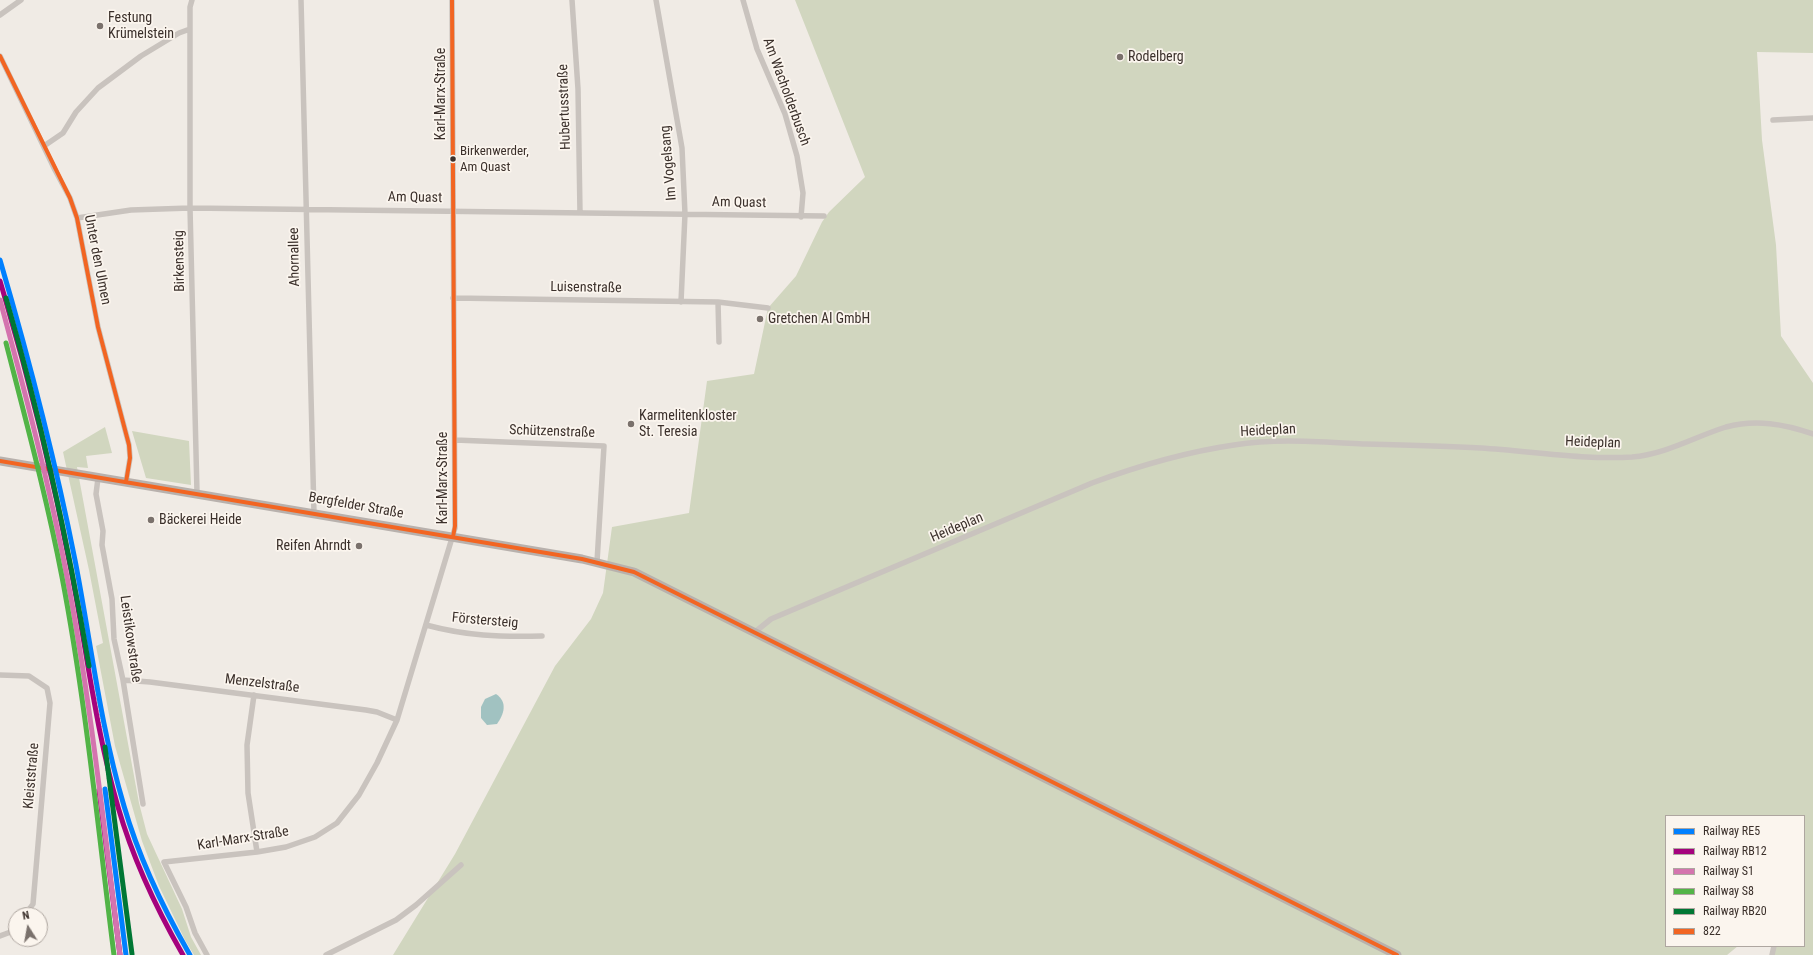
<!DOCTYPE html>
<meta charset="utf-8">
<style>
body{margin:0}
#map{position:relative;width:1813px;height:955px;overflow:hidden;background:#f0ebe5;font-family:"Roboto Condensed",sans-serif}
canvas{display:block}
.legend{position:absolute;left:1665px;top:815px;width:140px;height:132px;box-sizing:border-box;background:#fbf5ee;border:1px solid #aea6a0;margin:0;padding:5px 7px;list-style:none;font-size:12px;color:#3b302b}
.legend li{display:flex;align-items:center;gap:8px;height:20px}
.legend b{width:20px;border:1px solid #aea6a0}
.north{position:absolute;left:8px;top:907px;width:40px;height:40px;box-sizing:border-box;background:#fbf5ee;border:1px solid #aea6a0;border-radius:50%;rotate:349deg;font-size:11px;font-weight:700;line-height:16px;text-align:center;color:#3b302b}
.north::after{content:'';display:block;margin:auto;width:14px;height:18px;background:#7a716c;clip-path:polygon(50% 0,100% 100%,50% 72%,0 100%)}
</style>
<div id="map">
<canvas width="1813" height="955"></canvas>
<ul class="legend">
<li><b style="height:5px;background:#0080ff"></b>Railway RE5</li>
<li><b style="height:5px;background:#a5027d"></b>Railway RB12</li>
<li><b style="height:5px;background:#d474ae"></b>Railway S1</li>
<li><b style="height:5px;background:#52b447"></b>Railway S8</li>
<li><b style="height:5px;background:#007734"></b>Railway RB20</li>
<li><b style="height:5px;background:#f26522"></b>822</li>
</ul>
<div class="north">N</div>
</div>
<script>
const ctx = document.querySelector('canvas').getContext('2d');
ctx.lineJoin = 'round';
function fill(path, color) {
  ctx.fillStyle = color;
  ctx.fill(path, 'evenodd');
}
function trace(path, color, width, dash) {
  ctx.strokeStyle = color;
  ctx.lineWidth = width;
  ctx.lineCap = dash ? 'butt' : 'round';
  ctx.setLineDash(dash || []);
  ctx.stroke(path);
}
function drawText(font, color, halo, rows, align = 'center') {
  ctx.font = font + ' "Roboto Condensed",sans-serif';
  ctx.lineWidth = 3.5;
  ctx.setLineDash([]);
  ctx.textBaseline = 'middle';
  ctx.strokeStyle = halo;
  ctx.fillStyle = color;
  for (const [text, x, y, turn = 0] of rows) {
    ctx.save();
    ctx.translate(x, y);
    ctx.rotate((+turn || 0) * Math.PI / 180);
    ctx.textAlign = isNaN(turn) ? turn : align;
    if (halo) ctx.strokeText(text, 0, 0);
    ctx.fillText(text, 0, 0);
    ctx.restore();
  }
}
const green = new Path2D(`
 M795 0H1813V53L1757 52 1762 140 1776 245 1781 336 1813 383V955H1772L1774 946H1804V816H1666V946H1738L1727 955H393L455 854 555 666 591 619 603 593 612 527 689 513 707 381 754 374 768 308 796 276 822 222 829 212 865 177Z
 M105 427 112 453 86 456 88 468 77 467 139 803 147 834 182 909 191 937 201 955H194L185 940 159 886 142 841 115 746 96 646 103 643 89 570 63 452Z
 M132 431 189 441 191 485 146 478Z`);
const water = new Path2D(`
 M496 694C508 702 504 714 497 724L487 725 481 718V707L485 699Z`);
const street = new Path2D(`
 M301 0 314 513
 M572 0 578 89 580 213
 M656 0 682 148 685 214 681 302
 M743 0 757 49 785 114 797 156 803 193 801 217
 M0 15 21 0
 M190 29V208L197 493
 M0 56 55 170 70 198 77 218 98 327 129 445 130 458 126 482
 M1773 120 1813 118
 M44 146 63 133 76 112 98 88 141 56 179 33 190 29V7L192 0
 M77 218 131 210 190 208 824 216
 M453 298 718 302 768 308
 M718 302 719 342
 M455 440 604 446 597 562
 M98 478 96 494 103 531 102 545 112 599 114 639 123 680 143 804
 M426 625C467 636 499 637 542 636
 M755 632 771 619 1092 483C1138 466 1186 452 1234 445 1277 438 1320 442 1363 444 1402 445 1442 446 1481 448 1530 451 1583 460 1632 457 1666 454 1694 437 1726 427 1756 419 1784 424 1813 434
 M0 675 29 676 47 688 50 703 33 904 25 915
 M123 680 150 682 366 710 377 712 397 720
 M254 695 247 745 248 793 257 852
 M0 936 16 930
 M207 955 195 933 186 907 164 862 257 852 286 847 315 837 337 823 359 795 377 763 397 720 455 528 452 0
 M326 955 396 920 416 905 461 865
 M1772 955 1774 946`);
const primary = new Path2D(`
 M0 461 582 559 634 572 1397 955`);
const rail = new Path2D(`
 M88 631 131 955`);
const bus1 = new Path2D(`
 M452 0 455 526 453 537
 M0 56 70 198 77 218 98 327 129 445 130 458 126 482
 M0 461 582 559 634 572 1397 955`);
const rail1 = new Path2D(`
 M0 260C29 359 55 459 75 560 91 642 100 725 124 806 139 858 163 908 190 955
 M105 789 126 955`);
const rail2 = new Path2D(`
 M0 281C29 378 53 476 72 575 87 653 96 731 118 807 133 859 156 908 183 955
 M99 790 120 955`);
const rail3 = new Path2D(`
 M0 300C25 392 49 483 67 577 91 702 104 829 120 955`);
const rail4 = new Path2D(`
 M6 343C26 421 47 499 62 577 86 702 98 829 114 955`);
const rail5 = new Path2D(`
 M6 298C41 419 68 542 89 666
 M105 747 132 954`);
const markers = [
 [100,26,4,"#7a716c"],
 [1120,57,4,"#7a716c"],
 [453,159,3.5,"#3b302b"],
 [760,319,4,"#7a716c"],
 [631,424,4,"#7a716c"],
 [151,520,4,"#7a716c"],
 [359,546,4,"#7a716c"]
];
const busNames = [
 ["Birkenwerder,",460,152],
 ["Am Quast",460,168]
];
const poiNames = [
 ["Festung",108,18],
 ["Krümelstein",108,34],
 ["Rodelberg",1128,57],
 ["Gretchen AI GmbH",768,319],
 ["Karmelitenkloster",639,416],
 ["St. Teresia",639,432],
 ["Bäckerei Heide",159,520],
 ["Reifen Ahrndt",351,546,"right"]
];
const streetNames = [
 ["Am Wacholderbusch",786,92,70],
 ["Karl-Marx-Straße",441,94,-90],
 ["Hubertusstraße",565,107,-92],
 ["Im Vogelsang",669,163,-95],
 ["Am Quast",415,198,1],
 ["Am Quast",739,203,1],
 ["Ahornallee",295,257,-91],
 ["Unter den Ulmen",97,260,79],
 ["Birkensteig",180,261,-91],
 ["Luisenstraße",586,288,1],
 ["Heideplan",1268,431,-3],
 ["Schützenstraße",552,432,2],
 ["Heideplan",1593,443,2],
 ["Karl-Marx-Straße",443,478,-90],
 ["Bergfelder Straße",356,506,10],
 ["Heideplan",957,528,-23],
 ["Förstersteig",485,621,5],
 ["Leistikowstraße",130,639,82],
 ["Menzelstraße",262,684,7],
 ["Kleiststraße",32,776,-85],
 ["Karl-Marx-Straße",243,839,-9]
];
fill(green, '#d1d6bf');
fill(water, '#a1c2c1');
trace(street, '#c9c3be', 5.5);
trace(primary, '#b8b1ad', 9);
trace(rail, '#b1aca8', 2, [1, 3]);
trace(bus1, '#f26522', 4);
trace(rail1, '#0080ff', 5);
trace(rail2, '#a5027d', 5);
trace(rail3, '#d474ae', 5);
trace(rail4, '#52b447', 5);
trace(rail5, '#007734', 5);
for (const [x, y, r, color] of markers) {
  const dot = new Path2D();
  dot.arc(x, y, r, 0, 2 * Math.PI);
  ctx.fillStyle = color;
  ctx.fill(dot);
  trace(dot, '#fbf5ee', 1.5);
}
drawText('13px', '#3b302b', '#fbf5ee', busNames, 'left');
drawText('14px', '#3b302b', '#fbf5ee', poiNames, 'left');
drawText('14px', '#3b302b', '#fbf5ee', streetNames);
</script>
